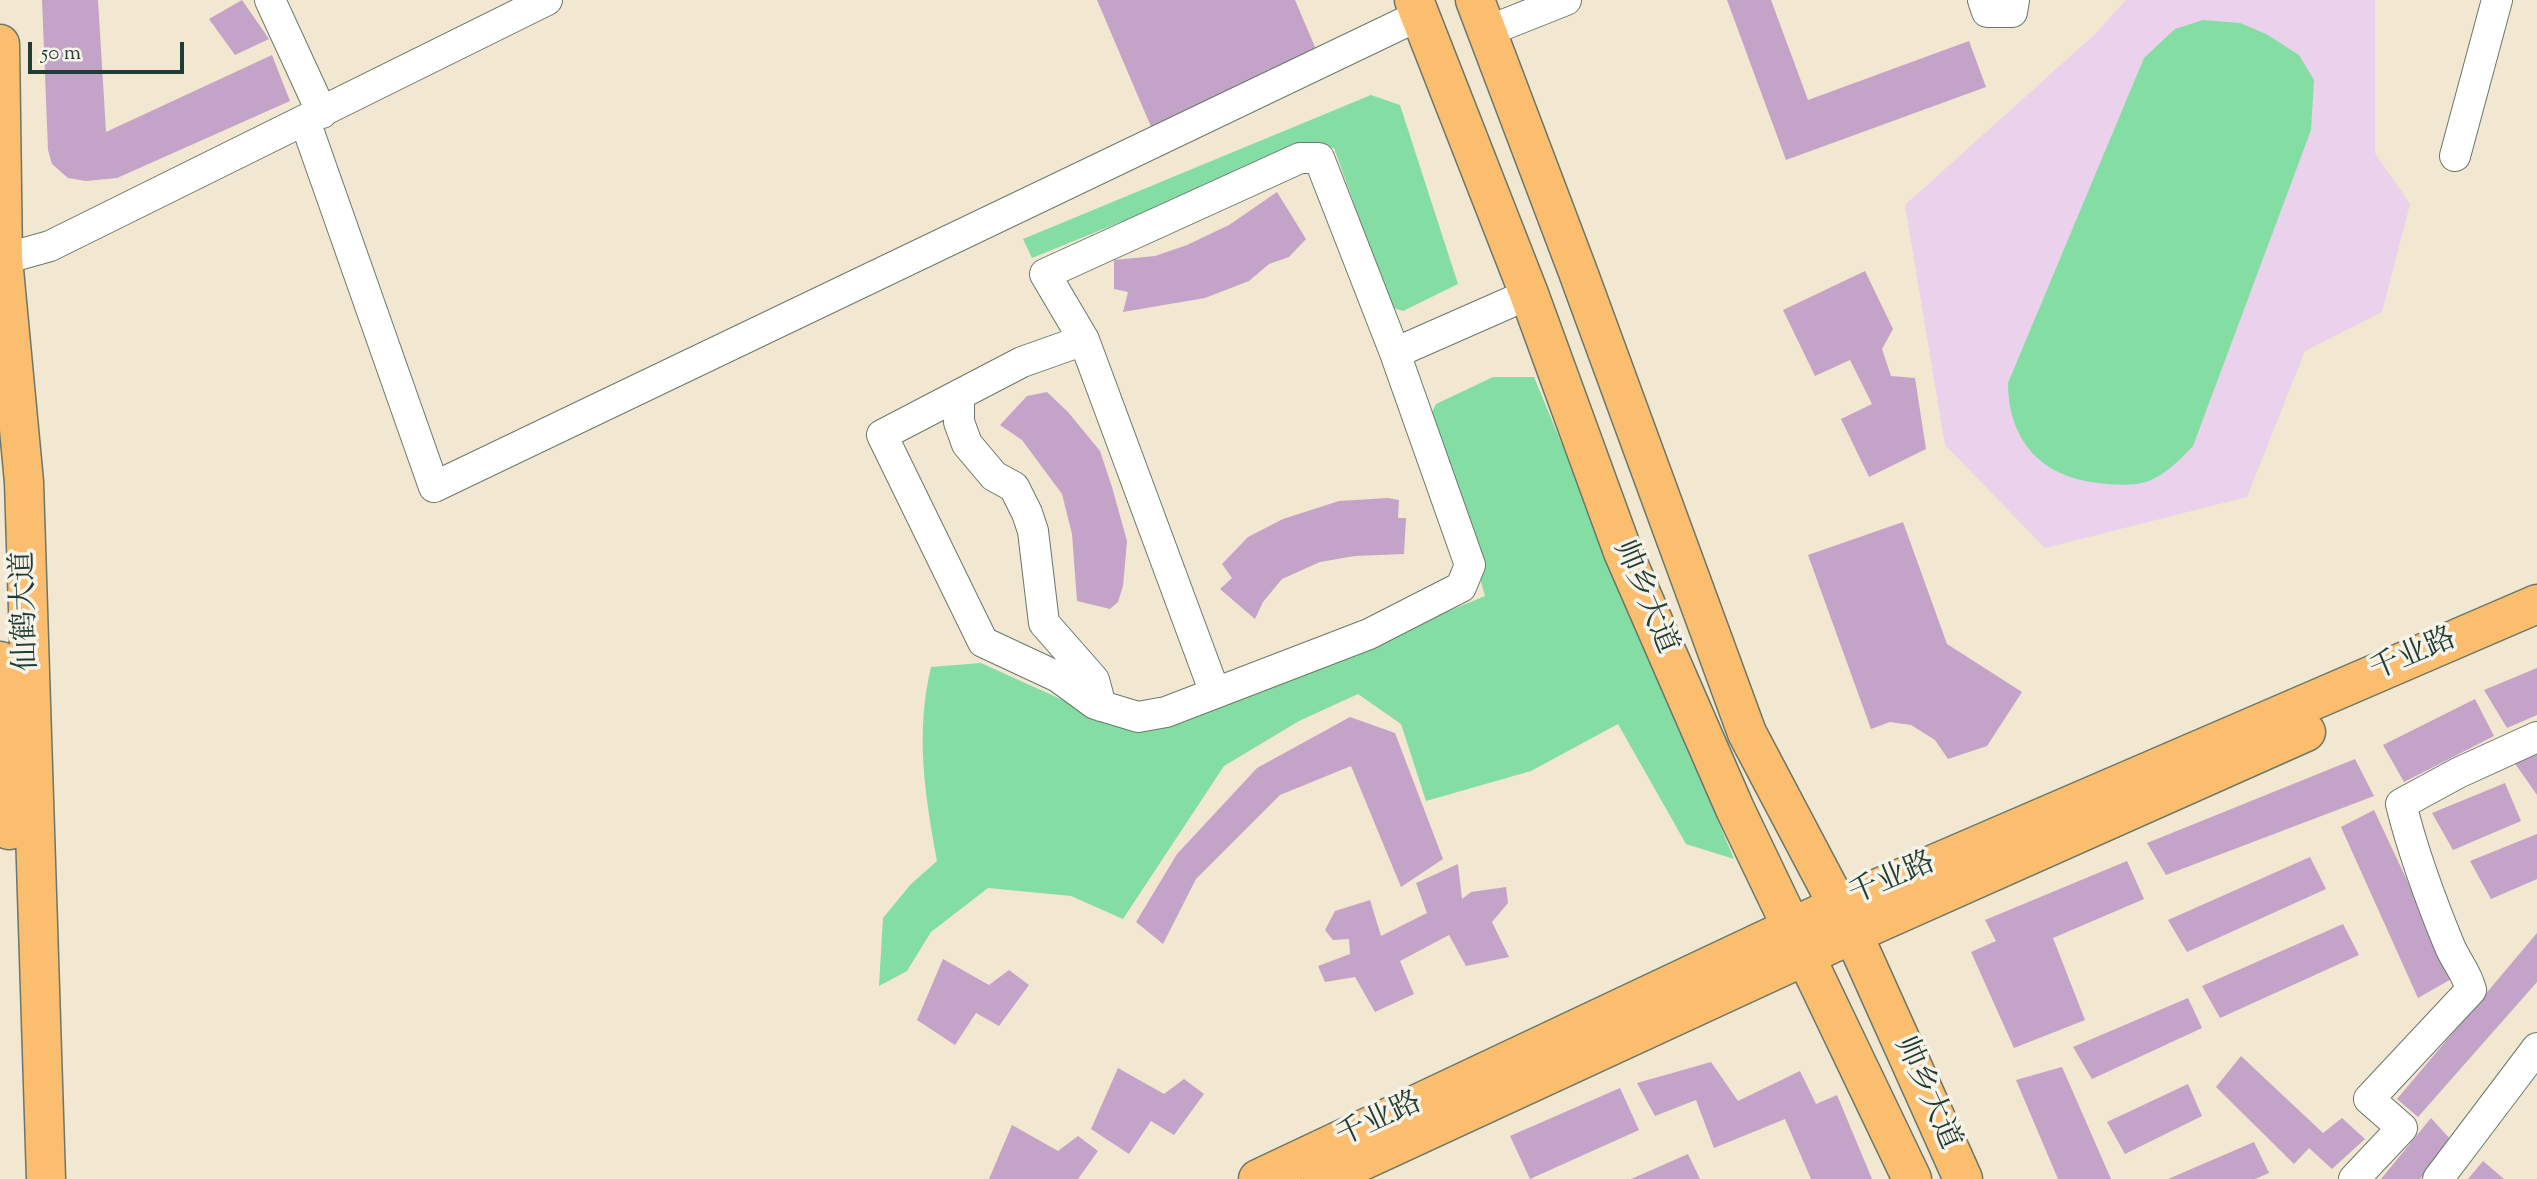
<!DOCTYPE html>
<meta charset="utf-8">
<style>
body{margin:0}
#map{position:relative;width:2537px;height:1179px;overflow:hidden;background:#f2e7d0;font-family:"Sorts Mill Goudy",serif}
canvas{display:block}
.scale{position:absolute;left:28px;top:42px;width:156px;height:32px;box-sizing:border-box;border:4px solid #1f3d34;border-top:0;padding-left:9px;font-size:21px;line-height:24px;white-space:nowrap;color:#1f3d34;-webkit-text-stroke:5px #f7f3e8;paint-order:stroke}
</style>
<div id="map">
<canvas width="2537" height="1179"></canvas>
<div class="scale">50 m</div>
</div>
<script>
const ctx = document.querySelector('canvas').getContext('2d');
ctx.lineJoin = 'round';
function fill(path, color) {
  ctx.fillStyle = color;
  ctx.fill(path, 'evenodd');
}
function trace(path, color, width, dash) {
  ctx.strokeStyle = color;
  ctx.lineWidth = width;
  ctx.lineCap = dash ? 'butt' : 'round';
  ctx.setLineDash(dash || []);
  ctx.stroke(path);
}
function drawText(font, color, halo, rows, align = 'center') {
  ctx.font = font + ' "Sorts Mill Goudy","Noto Serif SC",serif';
  ctx.lineWidth = 7;
  ctx.setLineDash([]);
  ctx.textBaseline = 'middle';
  ctx.strokeStyle = halo;
  ctx.fillStyle = color;
  for (const [text, x, y, turn = 0] of rows) {
    ctx.save();
    ctx.translate(x, y);
    ctx.rotate((+turn || 0) * Math.PI / 180);
    ctx.textAlign = isNaN(turn) ? turn : align;
    if (halo) ctx.strokeText(text, 0, 0);
    ctx.fillText(text, 0, 0);
    ctx.restore();
  }
}
const built = new Path2D(`
 M2126 0H2375V153L2410 204 2382 312 2305 351 2247 497 2045 548 1945 445 1905 205 2094 35Z`);
const green = new Path2D(`
 M2203 20 2240 23 2266 34 2299 55 2314 80 2311 130 2193 446C2181 459 2164 476 2146 482 2132 486 2113 485 2098 483 2041 477 2008 440 2008 383L2144 58 2175 29Z
 M1371 95 1400 105 1458 284 1403 311 1391 307 1334 148 1313 144 1032 258 1023 239Z
 M1493 377H1534L1734 859 1686 844 1618 724 1531 771 1426 801 1401 724 1358 694 1299 721 1224 766 1123 919 1071 896 988 888 931 932 907 971 879 986 883 918 911 884 937 861C925 795 915 734 931 667L981 663 1129 730 1169 727 1485 596 1432 412 1436 404Z`);
const building = new Path2D(`
 M42 0H98L106 132 272 55 290 101 117 178 86 181 68 178 52 164 48 150Z
 M242 0 269 39 235 55 209 19Z
 M1097 0H1295L1320 59 1152 129Z
 M1727 0H1771L1808 100 1969 41 1986 87 1786 160Z
 M1277 192 1306 239 1289 257 1269 264 1249 281 1205 298 1123 312 1128 292 1114 289V260L1155 256 1187 245 1229 225Z
 M1865 271 1893 329 1882 349 1891 376 1915 378 1926 449 1869 477 1841 419 1872 404 1850 360 1815 376 1783 310Z
 M1047 392 1068 412 1100 451 1112 487 1127 541 1123 586 1118 602 1110 609 1077 601 1072 534 1062 494 1022 440 1000 425 1027 396Z
 M1388 498 1399 500 1398 518H1406L1404 554 1355 556 1320 562 1282 579 1263 602 1255 619 1220 589 1232 578 1222 564 1248 537 1283 519 1339 501Z
 M1903 522 1947 644 2022 692 1987 746 1948 759 1935 740 1911 725 1890 722 1871 729 1808 555Z
 M2537 668V715L2507 728 2484 690Z
 M2475 699 2494 736 2404 782 2383 745Z
 M1350 717 1395 733 1443 859 1401 887 1351 766 1280 795 1196 879 1163 944 1136 922 1177 854 1257 768Z
 M2537 748V795L2514 762Z
 M2355 759 2374 796 2166 875 2147 843Z
 M2505 783 2521 821 2453 850 2432 813Z
 M2374 810 2453 978 2418 998 2341 827Z
 M2537 834V879L2491 899 2470 861Z
 M2310 857 2326 889 2187 952 2168 920Z
 M2127 861 2144 899 2053 938 2085 1020 2014 1048 1971 952 1996 941 1985 920Z
 M1458 864 1462 899 1471 892 1506 887 1508 903 1492 922 1509 957 1466 966 1449 935 1400 961 1414 994 1375 1012 1355 977 1325 982 1318 966 1350 954 1349 939 1333 940 1325 930 1335 911 1370 900 1381 936 1427 913 1416 883Z
 M2343 924 2359 955 2220 1018 2202 986Z
 M2537 933V982L2418 1117 2397 1099Z
 M943 959 989 985 1009 970 1029 985 999 1026 976 1013 955 1045 917 1020Z
 M2188 998 2202 1028 2092 1079 2073 1047Z
 M2241 1056 2323 1133 2342 1118 2365 1139 2332 1169 2309 1148 2294 1164 2216 1087Z
 M1711 1062 1738 1101 1800 1071 1816 1104 1837 1095 1872 1179H1811L1785 1119 1714 1148 1696 1100 1655 1116 1637 1083Z
 M2062 1067 2111 1179H2058L2016 1080Z
 M1118 1068 1164 1094 1184 1079 1204 1094 1174 1135 1151 1121 1129 1154 1091 1129Z
 M2188 1084 2202 1116 2125 1154 2107 1122Z
 M1620 1088 1639 1130 1530 1179 1510 1136Z
 M2431 1118 2452 1141 2420 1179H2381Z
 M1012 1125 1058 1151 1078 1136 1098 1151 1078 1179H989Z
 M2254 1142 2269 1173 2255 1179H2168Z
 M1688 1154 1700 1179H1631Z
 M2483 1161 2504 1179H2468Z`);
const minor = new Path2D(`
 M270 0 322 113
 M1983 0 1987 12H2012L2014 0
 M1488 31 1566 0
 M305 121 434 487 1420 15
 M2455 156 2497 0
 M0 260 50 246 547 0
 M1084 340 1215 693
 M1395 353 1319 158H1300L1045 274 1084 340 1022 362 882 435 983 642 1058 677 1095 704 1138 717 1166 712 1369 634 1461 587 1470 565 1395 353 1529 294
 M959 395V422L967 444 994 476 1014 487 1027 513 1033 531 1044 623 1094 680 1101 706
 M2354 1179 2402 1128 2369 1099 2471 990C2467 973 2457 963 2450 947 2431 901 2413 852 2401 804L2458 773 2537 737
 M2438 1179 2537 1048`);
const major = new Path2D(`
 M1414 0 1529 294 1623 552 1735 809 1912 1179
 M1475 0 1578 272 1747 733 1853 934 1963 1179
 M0 44 3 259 24 482 46 1179
 M0 661 9 830
 M1258 1179 1839 905 2537 604
 M1323 1179 1853 934 2306 732`);
const streetNames = [
 ["帅乡大道",1643,598,67],
 ["仙鹤大道",28,611,-92],
 ["千业路",2414,657,-23],
 ["千业路",1893,881,-23],
 ["帅乡大道",1925,1094,66],
 ["千业路",1380,1122,-25]
];
fill(built, '#ead1ec');
fill(green, '#84dea4');
fill(building, '#c4a3c8');
trace(minor, '#69786b', 32);
trace(major, '#69786b', 41);
trace(minor, '#fff', 30);
trace(major, '#fbbd6e', 38);
drawText('30px', '#1f3d34', '#f7f3e8', streetNames);
</script>
